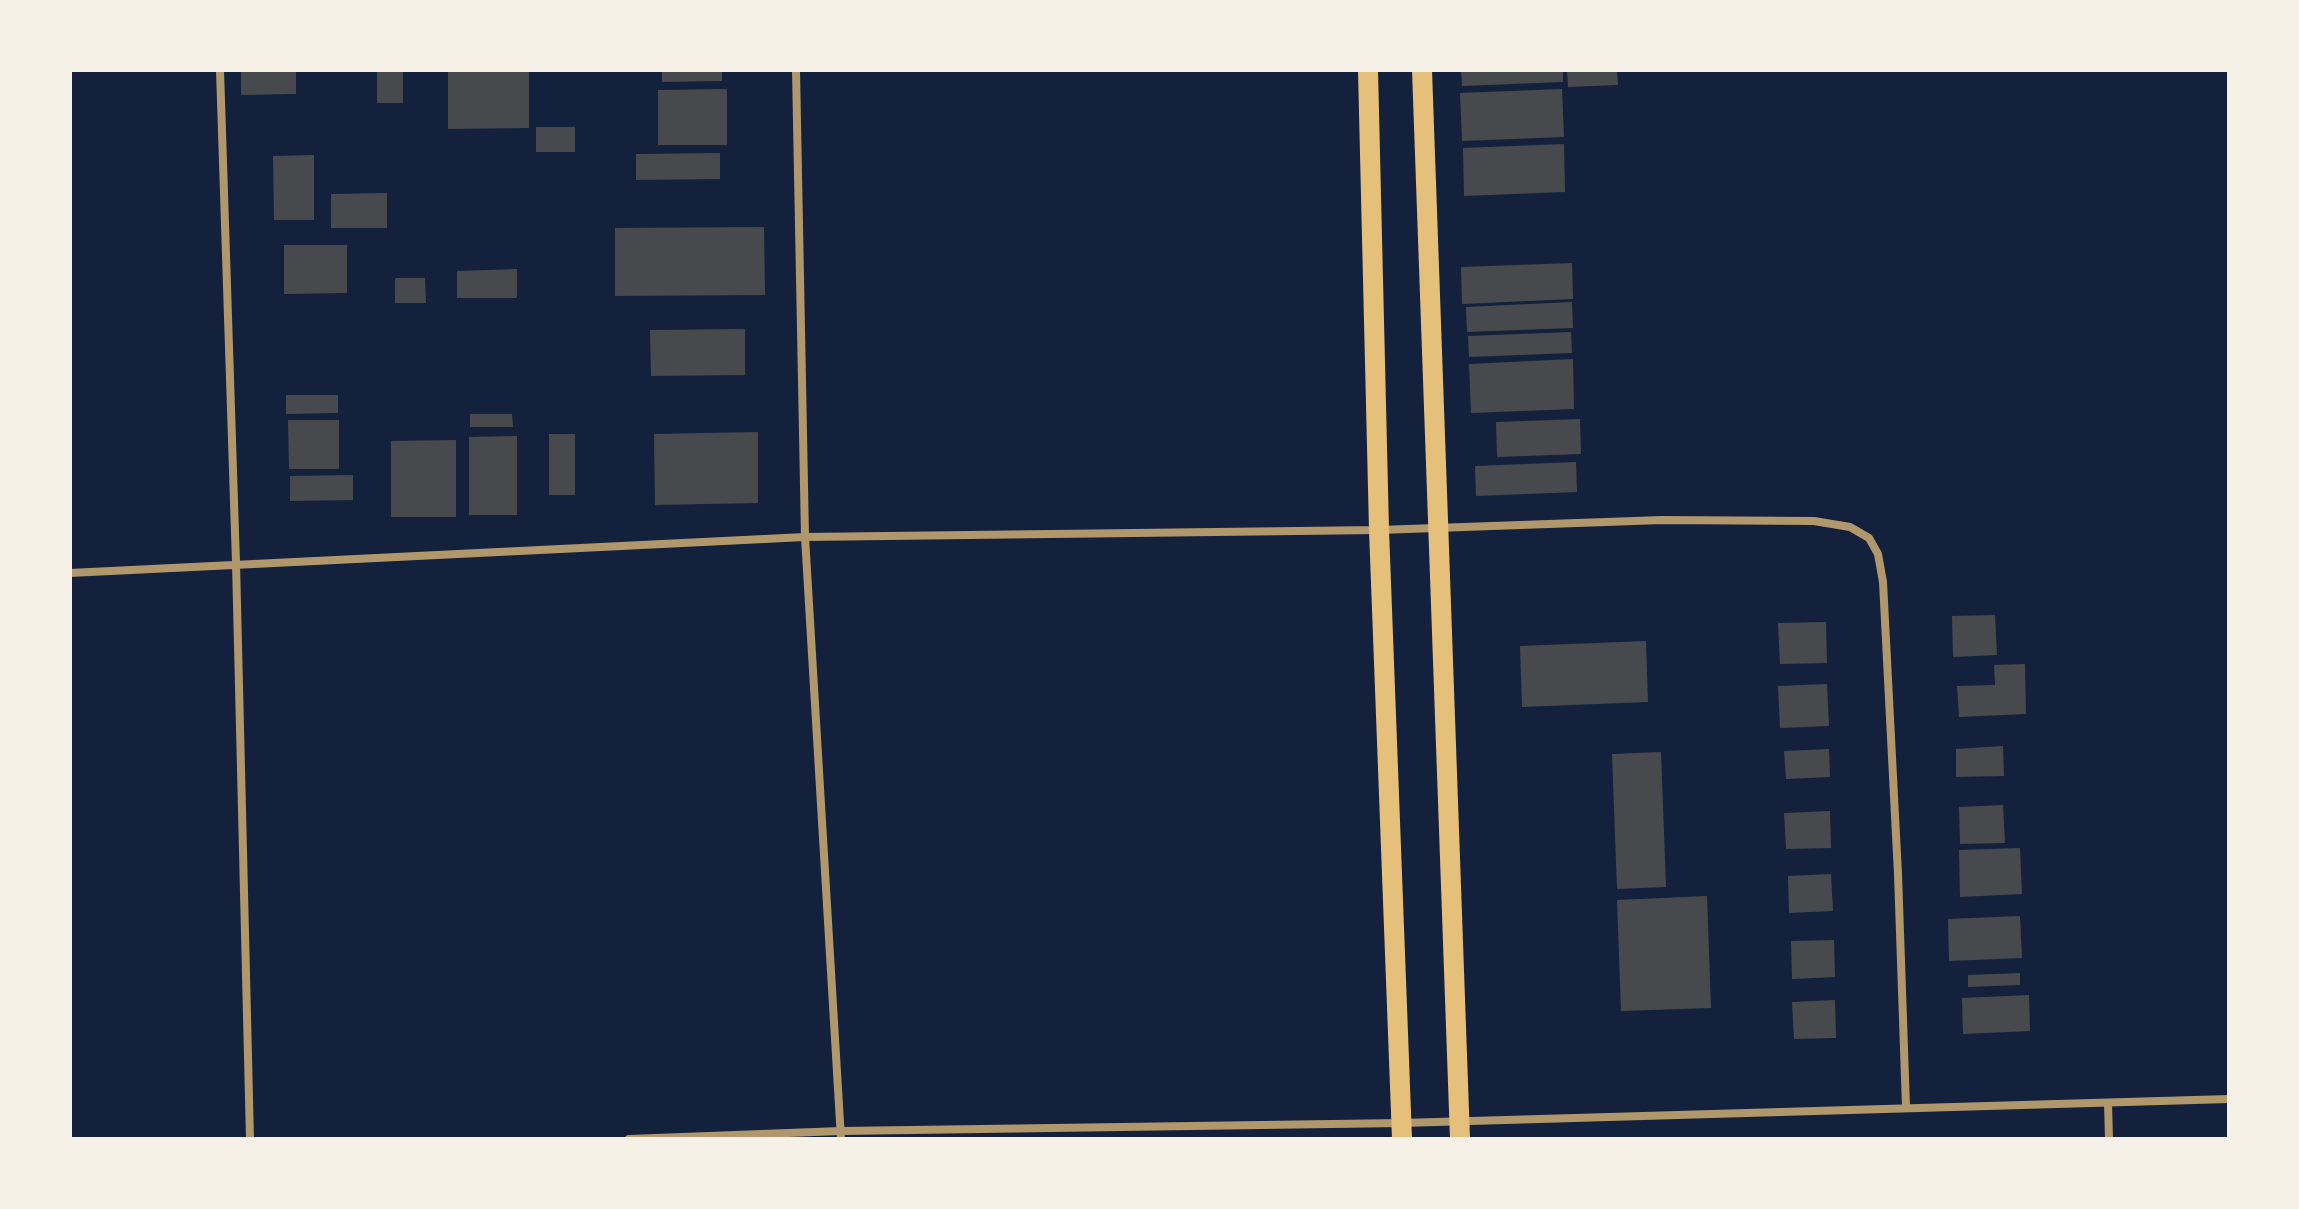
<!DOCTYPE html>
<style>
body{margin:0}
#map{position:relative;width:2299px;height:1209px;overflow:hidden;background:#14213d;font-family:"Source Serif 4",serif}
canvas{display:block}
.frame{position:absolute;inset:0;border:72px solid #f6f1e7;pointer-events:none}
</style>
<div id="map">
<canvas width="2299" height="1209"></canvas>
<div class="frame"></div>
</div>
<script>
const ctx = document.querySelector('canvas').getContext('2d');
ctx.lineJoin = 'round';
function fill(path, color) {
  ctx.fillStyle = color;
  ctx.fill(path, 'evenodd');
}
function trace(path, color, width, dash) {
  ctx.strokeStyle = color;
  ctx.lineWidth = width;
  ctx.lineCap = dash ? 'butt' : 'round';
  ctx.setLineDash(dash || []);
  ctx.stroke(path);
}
const building = new Path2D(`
 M241 70H296V94L241 95Z
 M377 70H403V103H377Z
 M448 70H529V128L448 129Z
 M662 70H722V81L662 82Z
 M1461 70H1563V82L1462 86Z
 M1567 70H1617L1618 85 1568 87Z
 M727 89V145H658V90Z
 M1562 89 1564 137 1462 141 1460 93Z
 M536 127H575V152H536Z
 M1564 144 1565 192 1464 196 1463 148Z
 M720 153V179L636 180V154Z
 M314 155V220H274L273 156Z
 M387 193V228H331V194Z
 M764 227 765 295 615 296V228Z
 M284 245H347V293L284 294Z
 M1572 263 1573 299 1462 304 1461 267Z
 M517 269V298H457V271Z
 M395 278H425L426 303H395Z
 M1572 302 1573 328 1467 332 1466 307Z
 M745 329V375L651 376 650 330Z
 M1571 332 1572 353 1469 357 1468 336Z
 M1573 359 1574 409 1471 413 1469 364Z
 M286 395H338V413L286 414Z
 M470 414H512L513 427H470Z
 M1580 419 1581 454 1497 457 1496 422Z
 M288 420H339V469H289Z
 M758 432V503L655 505 654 434Z
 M549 434H575V495H549Z
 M517 436V515H469V437Z
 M456 440V517H391V441Z
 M1576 462 1577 492 1476 496 1475 466Z
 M353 475V500L290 501V476Z
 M1995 615 1997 655 1953 657 1952 616Z
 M1826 622 1827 663 1780 664 1778 623Z
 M1646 641 1648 702 1522 707 1520 646Z
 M2025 664 2026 714 1959 717 1957 686 1995 685 1994 665Z
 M1827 684 1829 726 1780 728 1778 686Z
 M2003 746 2004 776 1956 777V749Z
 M1829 749 1830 777 1786 779 1784 751Z
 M1661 752 1666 887 1617 889 1612 754Z
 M2003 805 2005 843 1960 844 1959 807Z
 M1830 811 1831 848 1786 849 1784 813Z
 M2020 848 2022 894 1960 897 1959 850Z
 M1831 874 1833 911 1789 913 1788 876Z
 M1707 896 1711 1008 1621 1011 1617 900Z
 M2020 916 2022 958 1949 961 1948 919Z
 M1834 940 1835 977 1792 979 1791 941Z
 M2020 973V985L1968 987V975Z
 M2029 995 2030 1031 1963 1034 1962 998Z
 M1835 1000 1836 1038 1794 1039 1792 1002Z`);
const minor = new Path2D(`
 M220 70 236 563 250 1139
 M796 70 805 537 841 1139
 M70 573 805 537 1379 530 1662 520 1814 521 1850 527 1869 538 1878 554 1883 582 1898 874 1906 1107
 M2108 1103 2109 1139
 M629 1139 841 1131 1402 1123 2229 1099`);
const primary = new Path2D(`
 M1368 70 1379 530 1402 1139
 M1422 70 1460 1139`);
fill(building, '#48494c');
trace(minor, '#b1986c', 8);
trace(primary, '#e5c07b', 20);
</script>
